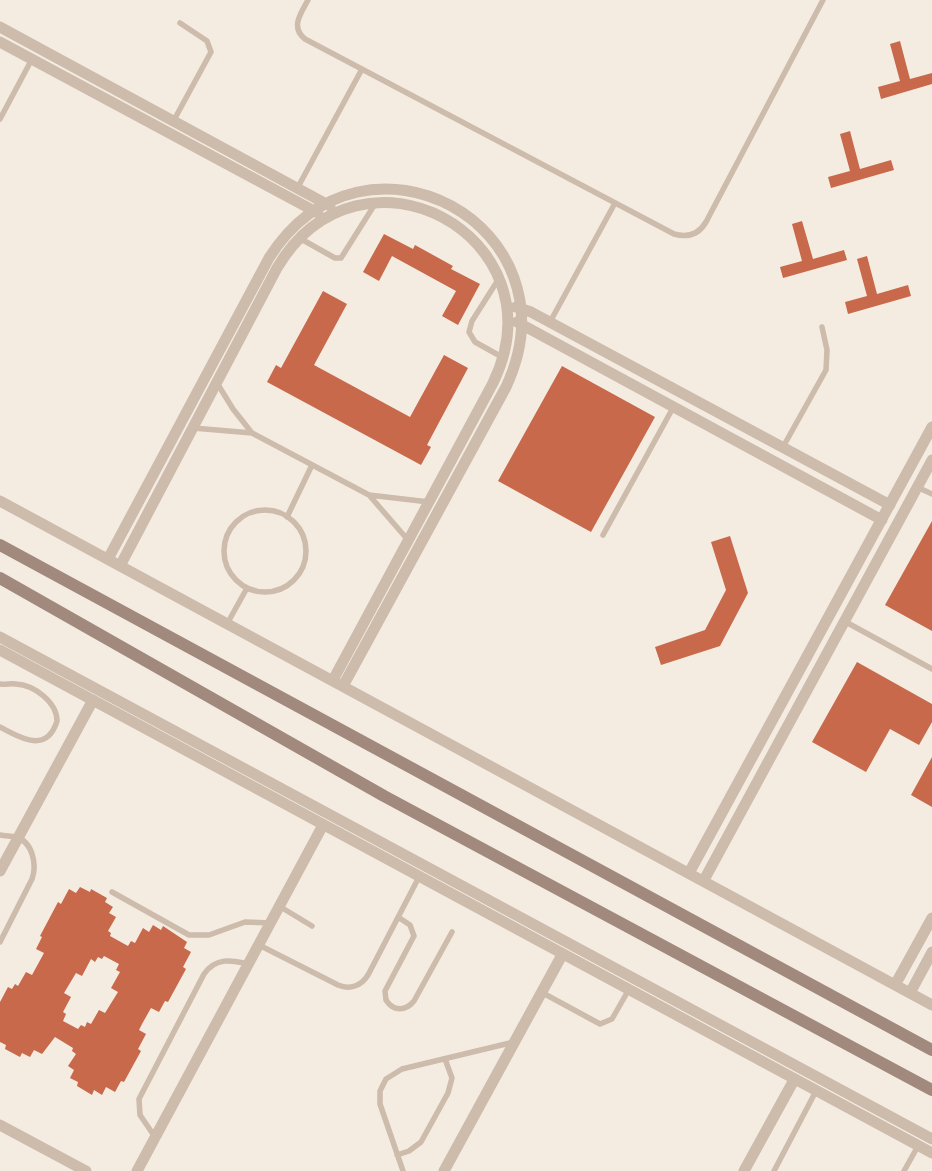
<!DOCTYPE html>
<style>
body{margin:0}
canvas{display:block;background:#f4ebe1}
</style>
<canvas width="932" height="1171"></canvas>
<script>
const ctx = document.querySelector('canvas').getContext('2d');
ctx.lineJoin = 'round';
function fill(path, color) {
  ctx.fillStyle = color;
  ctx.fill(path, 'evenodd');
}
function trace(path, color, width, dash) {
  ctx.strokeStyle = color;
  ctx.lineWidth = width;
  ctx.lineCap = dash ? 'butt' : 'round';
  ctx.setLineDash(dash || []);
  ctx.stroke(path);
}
const building = new Path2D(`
 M900 41 910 79 932 73V84L881 99 878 87 900 81 890 44Z
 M850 131 860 169 891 160 894 170 831 188 828 177 850 171 840 134Z
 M802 221 813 259 844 250 847 260 783 278 780 267 802 261 792 224Z
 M384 234 413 249 415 245 453 266 451 269 480 284 458 325 442 316 456 291 392 256 379 281 363 272Z
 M867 256 877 294 908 285 911 296 848 314 845 302 867 296 857 259Z
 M323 291 347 304 314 365 410 417 444 355 468 368 427 445 431 447 421 465 267 382 276 365 281 368Z
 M562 366 655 417 591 532 498 481Z
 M932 521V631L885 605Z
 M730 536 748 593 720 646 661 665 655 647 705 630 726 590 711 542Z
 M857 662 932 704V722L919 745 890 729 866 772 812 742Z
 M932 757V807L911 795Z
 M80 887 90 892 91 889 107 898 105 902 113 907 109 913 116 917 108 931 111 933 110 936 128 946 131 941 135 943 143 928 149 932 153 925 161 930 163 926 187 942 184 948 191 952 183 967 186 969 168 1002 165 1001 159 1012 151 1008 142 1024 139 1030 146 1034 138 1049 141 1051 124 1082 121 1081 115 1092 106 1087 102 1095 94 1090 92 1095 77 1086 78 1082 70 1078 74 1070 68 1066 76 1054 72 1051 73 1048 55 1037 42 1054 34 1050 30 1057 22 1053 20 1057 5 1049 6 1045 0 1042V1002L8 987 12 989 15 984 18 986 26 972 32 975 44 953 36 949 42 937 40 936 58 902 61 904 69 889 76 893ZM104 956 119 964 116 970 120 972 111 988 118 992 105 1013 99 1010 91 1024 87 1022 85 1027 81 1025 78 1029 63 1021 66 1014 63 1012 71 997 64 993 76 973 82 976 91 959 95 962 98 957 102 959Z`);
const lane = new Path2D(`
 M308 0C301 13 290 27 305 39L674 234C688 238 699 234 706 222L823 0
 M0 119 32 59
 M174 120 211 52 207 41 180 23
 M298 187 362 69
 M301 239 335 258H341L375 204
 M498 280 472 321 469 332 475 342 502 357
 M550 322 615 203
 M217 383 233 409 252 433 369 495 408 540
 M193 428 252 433
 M783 447 826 370 827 350 822 327
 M917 487 932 494
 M369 495 429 502
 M224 551a41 41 0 1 1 82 0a41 41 0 1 1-82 0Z
 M287 517 312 465
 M603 535 674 406
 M844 621 932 669
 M227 624 247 588
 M0 684C6 685 10 683 16 684 34 685 57 702 57 721 47 754 20 738 0 727
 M0 835C5 836 11 836 16 837 33 842 37 865 32 879L0 942
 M112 892 189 935H209L245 922 271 923
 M279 906 312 926
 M398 917 410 925 414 936 385 991 386 1000C393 1011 405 1012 414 1001L452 932
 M259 945 338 985C350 990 361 986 368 975L419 877
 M541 992 600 1024 612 1019 628 991
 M155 1137 140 1115 139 1099 204 974C216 957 231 960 249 964
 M397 1155 409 1151 421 1142 448 1093 452 1078 445 1059
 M403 1171 380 1104V1091L386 1079 402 1069 514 1042
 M774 1171 816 1091
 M904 1171 918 1146`);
const street = new Path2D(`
 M0 27 330 206
 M0 42 318 213
 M516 307 531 312 890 505
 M517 322 882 520
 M0 501 932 1005
 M108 559 269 258C364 108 581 226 506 387L343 686
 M120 566 277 268C360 127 564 236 493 383L333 680
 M0 637 932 1139
 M0 650 932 1153
 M0 871 93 700
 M689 873 932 427
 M704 880 932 460
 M895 985 932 918
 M910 993 932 952
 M0 1125 86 1171
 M137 1171 323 825
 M444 1171 562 955
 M744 1171 794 1080`);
const secondary = new Path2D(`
 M0 545 932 1050
 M0 578 384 796 932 1090`);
fill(building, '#c8694b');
trace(lane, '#cdbbac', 5.5);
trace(street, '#cdbbac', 11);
trace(secondary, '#a18a7d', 12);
</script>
